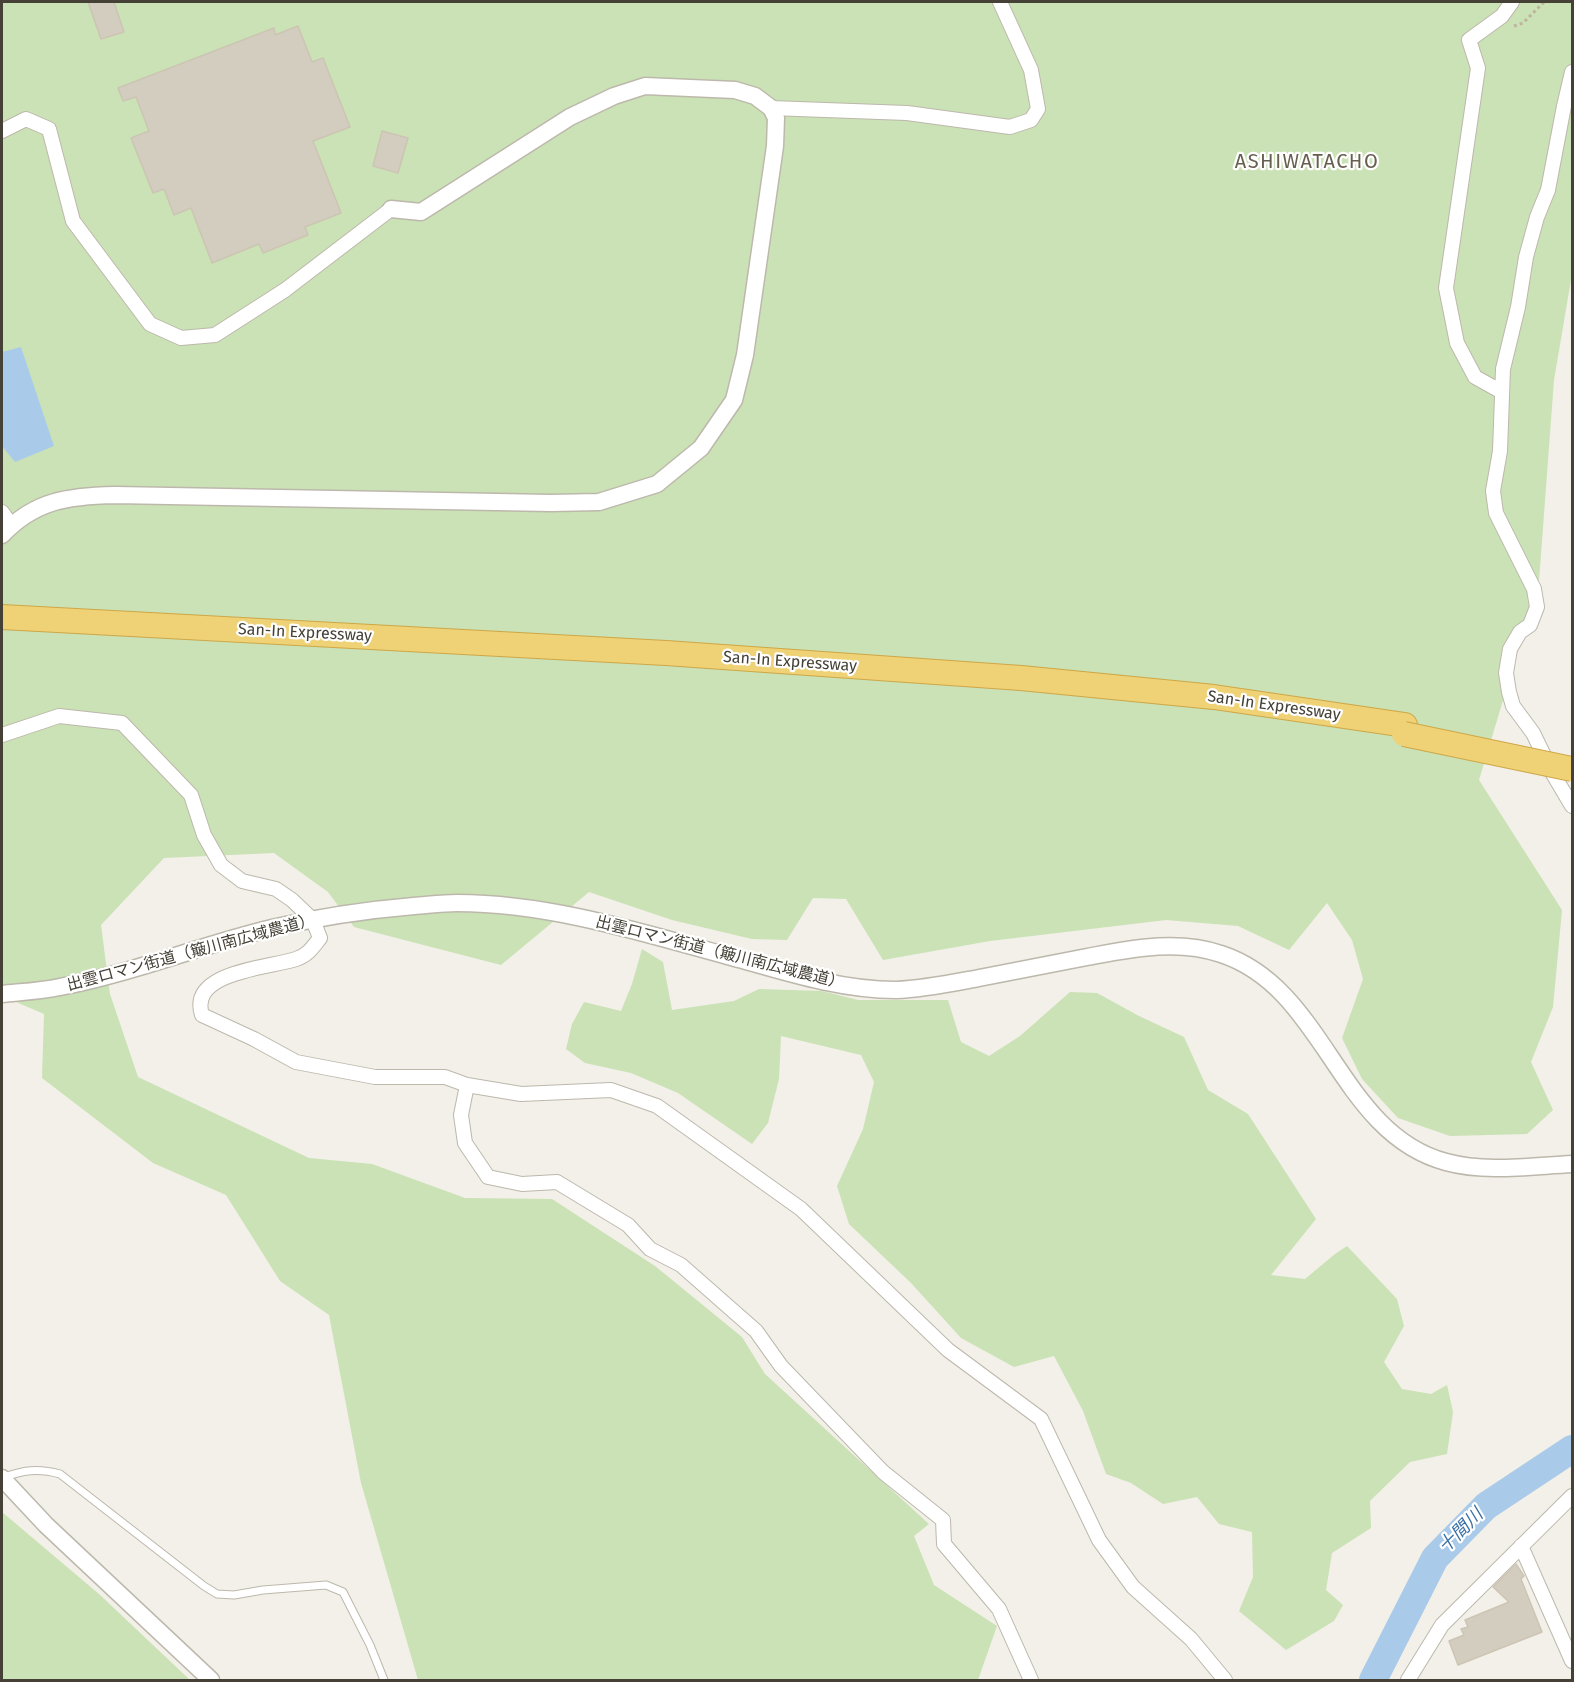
<!DOCTYPE html>
<meta charset="utf-8">
<style>
body{margin:0}
#map{position:relative;width:1574px;height:1682px;overflow:hidden;background:#f2f0e8;font-family:"Fira Sans",sans-serif}
canvas{display:block}
.frame{position:absolute;inset:0;border:3px solid #454137;pointer-events:none}
</style>
<div id="map">
<canvas width="1574" height="1682"></canvas>
<div class="frame"></div>
</div>
<script>
const ctx = document.querySelector('canvas').getContext('2d');
ctx.lineJoin = 'round';
function fill(path, color) {
  ctx.fillStyle = color;
  ctx.fill(path, 'evenodd');
}
function trace(path, color, width, dash) {
  ctx.strokeStyle = color;
  ctx.lineWidth = width;
  ctx.lineCap = dash ? 'butt' : 'round';
  ctx.setLineDash(dash || []);
  ctx.stroke(path);
}
function drawText(font, color, halo, rows, align = 'center') {
  ctx.font = font + ' "Fira Sans","Noto Sans JP",sans-serif';
  ctx.lineWidth = 4.5;
  ctx.setLineDash([]);
  ctx.textBaseline = 'middle';
  ctx.strokeStyle = halo;
  ctx.fillStyle = color;
  for (const [text, x, y, turn = 0] of rows) {
    ctx.save();
    ctx.translate(x, y);
    ctx.rotate((+turn || 0) * Math.PI / 180);
    ctx.textAlign = isNaN(turn) ? turn : align;
    if (halo) ctx.strokeText(text, 0, 0);
    ctx.fillText(text, 0, 0);
    ctx.restore();
  }
}
const green = new Path2D(`
 M2 2H1572V274L1554 380 1539 581 1479 780 1562 910 1553 1007 1531 1062 1553 1110 1527 1134 1450 1136 1398 1118 1362 1079 1342 1038 1363 979 1352 940 1327 903 1289 950 1238 926 1166 920 990 941 883 960 846 899 813 898 787 940 752 939 672 920 589 892 501 965 354 927 328 892 274 853 164 858 101 925 110 994 138 1077 309 1158 372 1164 465 1198 552 1199 655 1266 742 1337 765 1374 929 1524 914 1536 934 1585 997 1626 978 1680H418L361 1483 329 1315 280 1281 226 1195 153 1163 42 1078 44 1014 2 996Z
 M642 949 663 962 672 1010 734 1001 759 989 822 991 858 1000H948L961 1042 989 1056 1020 1036 1070 992 1097 993 1139 1016 1184 1037 1208 1090 1248 1114 1316 1219 1271 1275 1305 1279 1335 1254 1347 1246 1397 1299 1404 1326 1384 1362 1402 1389 1431 1394 1447 1385 1453 1412 1447 1454 1410 1462 1370 1501 1371 1528 1332 1553 1326 1590 1343 1605 1334 1621 1286 1650 1239 1611 1253 1577 1252 1532 1219 1524 1197 1497 1163 1504 1131 1483 1106 1474 1083 1411 1054 1356 1014 1367 961 1338 911 1283 849 1224 837 1186 863 1129 874 1082 861 1055 781 1036 779 1079 768 1123 752 1144 678 1093 631 1073 585 1063 566 1049 572 1024 584 1002 621 1011 632 984Z
 M2 1512 99 1594 190 1680H2Z`);
const water = new Path2D(`
 M21 347 54 446 15 462 2 446V352Z`);
const river = new Path2D(`
 M1373 1680 1435 1558 1486 1506 1572 1449`);
const building = new Path2D(`
 M88 2H114L124 32 101 39Z
 M298 26 312 62 323 58 350 127 313 141 341 213 305 227 308 235 263 253 259 244 212 263 191 208 174 215 164 189 153 193 131 138 149 131 136 97 123 101 118 88 274 28 275 35Z
 M382 131 408 138 398 173 373 166Z
 M1516 1564 1524 1576 1521 1579 1542 1632 1458 1665 1449 1641 1464 1635 1461 1629 1468 1627 1465 1620 1509 1602 1493 1587Z`);
const path = new Path2D(`
 M1514 26 1523 23 1544 2`);
const service = new Path2D(`
 M2 1478C23 1470 38 1468 60 1474L204 1586 217 1594 234 1595 263 1590 326 1585 343 1592 370 1645 384 1680`);
const minor = new Path2D(`
 M1572 72 1564 106 1548 190 1537 217 1526 257 1518 307 1503 369 1500 451 1493 491 1496 513 1534 589 1537 607 1530 625 1520 632 1510 649 1506 673 1509 692 1513 706 1533 733 1553 774 1572 806
 M771 108 907 113 1010 127 1031 120 1038 109 1031 70 1000 2
 M2 131 26 119 49 129 73 221 150 324 181 338 215 335 285 290 391 209
 M1502 392 1475 377 1457 343 1446 288 1478 68 1469 40 1502 16 1512 2
 M2 512 11 525
 M2 735 59 716 122 723 191 795 204 835 221 865 242 881 276 889 292 900 313 920 320 938C313 947 308 955 296 959 270 968 188 971 202 1015L254 1039 296 1062 375 1077H445L467 1085 521 1094 611 1090 657 1106 801 1209 948 1350 1041 1419 1099 1540 1133 1587 1191 1639 1225 1680
 M467 1085 461 1115 465 1143 488 1177 522 1184 557 1182 628 1225 650 1249 681 1265 756 1331 781 1366 883 1472 943 1520 944 1544 999 1609 1031 1680
 M1521 1546 1572 1661
 M1408 1680 1442 1625 1572 1496`);
const tertiary = new Path2D(`
 M2 535C35 500 69 496 115 495L551 503 599 502 657 484 701 448 734 400 745 355 775 146 776 118 771 108 755 96 735 90 645 86 614 96 570 117 421 212 391 209
 M2 994C21 992 41 991 60 987 133 973 201 945 272 928 319 917 366 910 414 906 428 905 443 903 457 903 554 903 653 936 746 961 795 975 845 990 896 990 924 989 952 983 979 978 1015 971 1051 964 1087 957 1131 949 1177 939 1221 954 1326 988 1338 1133 1446 1162 1486 1173 1531 1166 1572 1164
 M2 1478 46 1525 211 1680`);
const motorway = new Path2D(`
 M2 617 666 653 1021 678 1214 697 1405 725`);
const motorwayBridge = new Path2D(`
 M1404 734 1572 769`);
const streetNames = [
 ["San-In Expressway",305,633,3],
 ["San-In Expressway",790,662,4],
 ["San-In Expressway",1274,706,8],
 ["出雲ロマン街道（簸川南広域農道）",191,953,-15],
 ["出雲ロマン街道（簸川南広域農道）",720,953,14]
];
const waterNames = [
 ["十間川",1461,1531,-45]
];
const quarterNames = [
 ["ASHIWATACHO",1307,162]
];
fill(green, '#cae2b5');
fill(water, '#aacae9');
trace(river, '#aacae9', 28);
fill(building, '#d3cdbf');
trace(building, '#cdc5b3', 1.5);
trace(service, '#bdb8ac', 9);
trace(minor, '#bdb8ac', 16);
trace(tertiary, '#bdb8ac', 19);
trace(motorway, '#cea747', 26);
trace(path, '#bdb59e', 3, [3, 3]);
trace(service, '#fff', 7);
trace(minor, '#fff', 14);
trace(tertiary, '#fff', 16);
trace(motorway, '#efd176', 24);
trace(motorwayBridge, '#cea747', 26, []);
trace(motorwayBridge, '#efd176', 24);
drawText('16px', '#454137', '#fff', streetNames);
drawText('italic 18px', '#3b70a6', '#fff', waterNames);
ctx.letterSpacing = '1.5px';
drawText('20px', '#675f50', '#fff', quarterNames);
ctx.letterSpacing = '0px';
</script>
